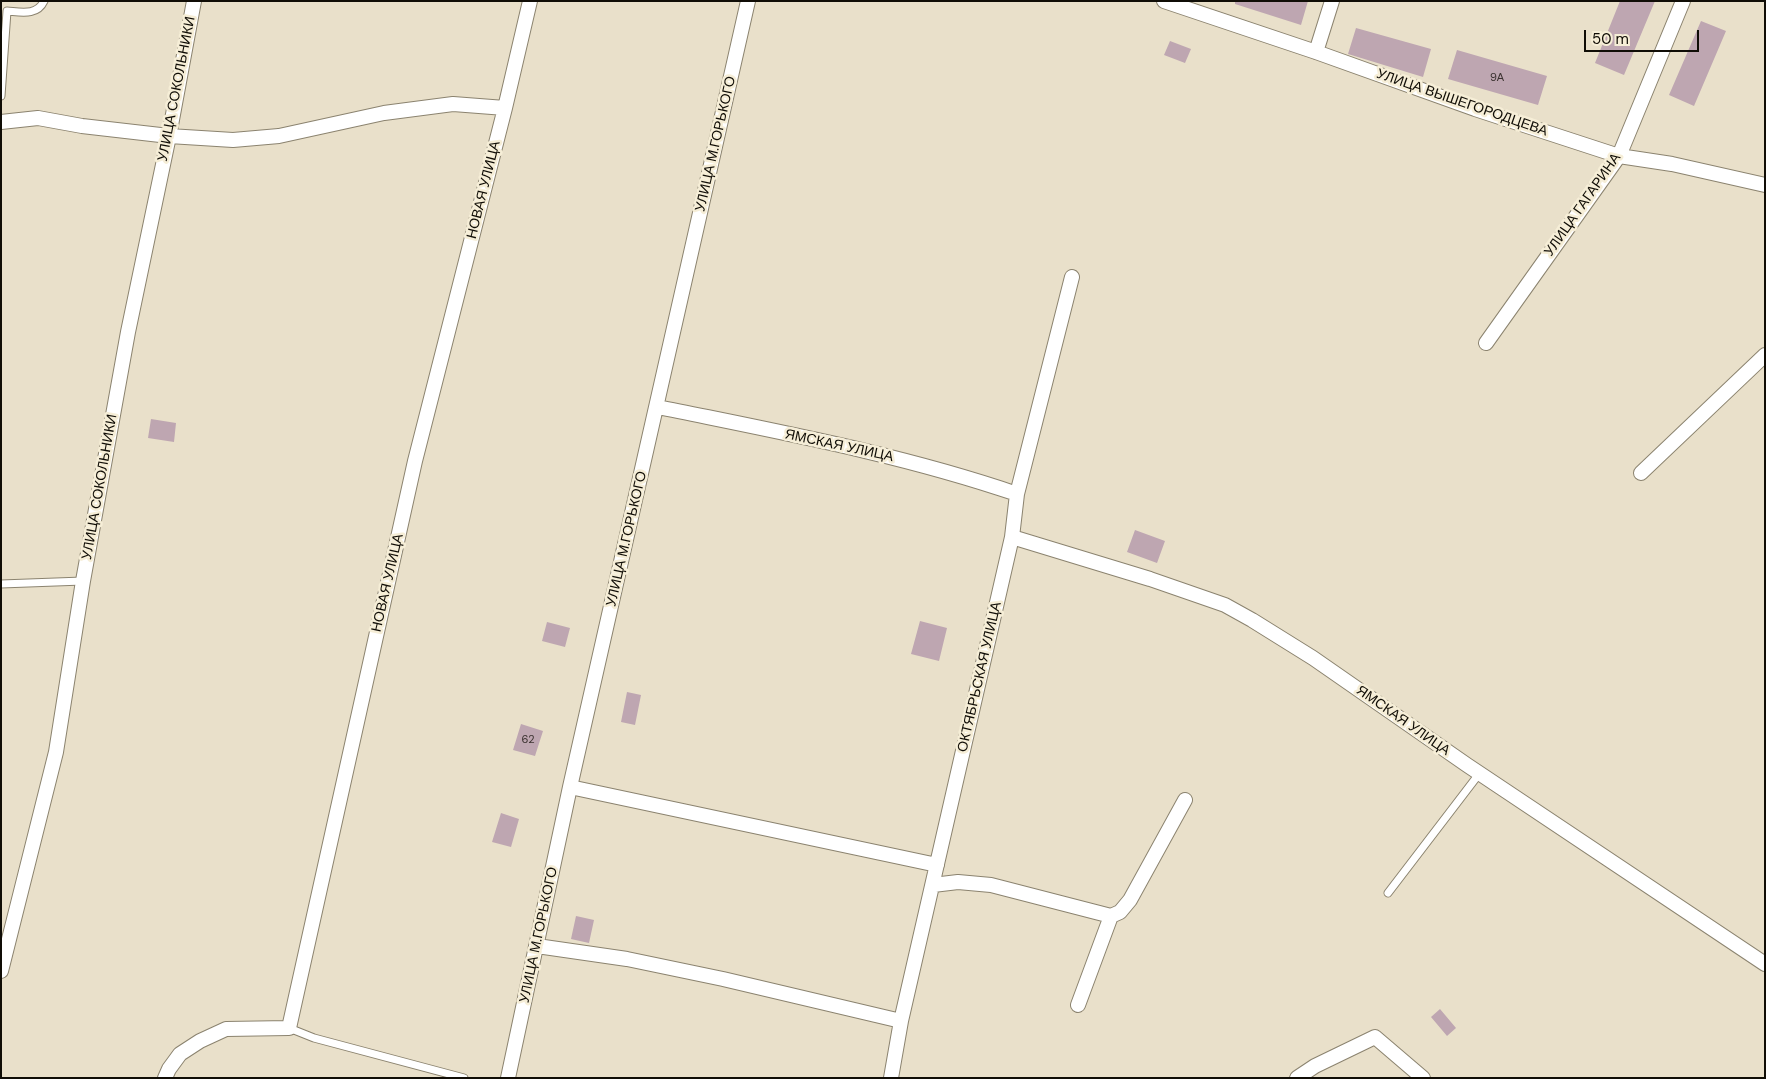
<!DOCTYPE html>
<meta charset="utf-8">
<style>
body{margin:0}
#map{position:relative;width:1766px;height:1079px;overflow:hidden;background:#e9e0ca;font-family:"DM Sans",sans-serif}
canvas{display:block}
.frame{position:absolute;inset:0;border:2px solid #100d06;pointer-events:none}
.scale{position:absolute;left:1584px;top:30px;width:115px;height:22px;box-sizing:border-box;border:2px solid #100d06;border-top:0;padding-left:6px;font-size:15px;line-height:18px;white-space:nowrap;color:#100d06;-webkit-text-stroke:4px #f6eed7;paint-order:stroke}
</style>
<div id="map">
<canvas width="1766" height="1079"></canvas>
<div class="frame"></div>
<div class="scale">50 m</div>
</div>
<script>
const ctx = document.querySelector('canvas').getContext('2d');
ctx.lineJoin = 'round';
function fill(path, color) {
  ctx.fillStyle = color;
  ctx.fill(path, 'evenodd');
}
function trace(path, color, width, dash) {
  ctx.strokeStyle = color;
  ctx.lineWidth = width;
  ctx.lineCap = dash ? 'butt' : 'round';
  ctx.setLineDash(dash || []);
  ctx.stroke(path);
}
function drawText(font, color, halo, rows, align = 'center') {
  ctx.font = font + ' "DM Sans",sans-serif';
  ctx.lineWidth = 5;
  ctx.setLineDash([]);
  ctx.textBaseline = 'middle';
  ctx.strokeStyle = halo;
  ctx.fillStyle = color;
  for (const [text, x, y, turn = 0] of rows) {
    ctx.save();
    ctx.translate(x, y);
    ctx.rotate((+turn || 0) * Math.PI / 180);
    ctx.textAlign = isNaN(turn) ? turn : align;
    if (halo) ctx.strokeText(text, 0, 0);
    ctx.fillText(text, 0, 0);
    ctx.restore();
  }
}
const building = new Path2D(`
 M1235 1H1308L1301 25 1235 4Z
 M1620 1H1655L1624 75 1595 63Z
 M1701 21 1726 31 1694 106 1669 95Z
 M1356 28 1431 49 1423 77 1348 54Z
 M1170 41 1191 49 1185 63 1164 55Z
 M1457 50 1547 76 1538 105 1448 79Z
 M151 419 176 423 174 442 148 438Z
 M1135 530 1165 541 1157 563 1127 552Z
 M920 621 947 628 939 661 911 654Z
 M547 622 570 628 565 647 542 641Z
 M627 692 641 695 635 725 621 722Z
 M521 724 543 731 535 756 513 750Z
 M501 813 519 819 511 847 492 842Z
 M576 916 594 920 589 943 571 939Z
 M1440 1009 1456 1028 1447 1036 1431 1017Z`);
const service = new Path2D(`
 M1 96 7 11C21 12 37 16 44 1
 M1 584 83 581
 M1388 893 1479 774
 M289 1028 314 1038 464 1078`);
const minor = new Path2D(`
 M1164 1 1316 52 1475 109 1619 156 1672 164 1765 185
 M1316 52 1332 1
 M1 122 38 118 82 126 169 136 233 140 279 136 384 113 453 104 505 108
 M1486 343 1619 156 1683 1
 M658 407C779 432 900 454 1017 494
 M1641 473 1765 355
 M1012 537 1150 579 1225 605 1252 620 1313 658 1467 765 1765 964
 M570 787 937 865
 M933 885 958 882 991 885 1111 916
 M537 946 627 959 723 979 901 1021
 M1 971 56 752 83 581 128 332 169 136 194 1
 M1078 1005 1111 916 1120 912 1130 900 1185 800
 M165 1078 169 1069 180 1054 200 1041 226 1029 289 1028 415 461 505 108 530 1
 M508 1078 570 787 748 1
 M891 1078 901 1021 1012 537 1017 494 1072 277
 M1297 1078 1315 1066 1375 1037 1423 1078`);
const numberNames = [
 ["9А",1497,78],
 ["62",528,740]
];
const streetNames = [
 ["УЛИЦА СОКОЛЬНИКИ",177,89,-79],
 ["УЛИЦА ВЫШЕГОРОДЦЕВА",1462,103,19],
 ["УЛИЦА М.ГОРЬКОГО",716,144,-77],
 ["НОВАЯ УЛИЦА",484,190,-76],
 ["УЛИЦА ГАГАРИНА",1583,205,-55],
 ["ЯМСКАЯ УЛИЦА",839,446,12],
 ["УЛИЦА СОКОЛЬНИКИ",100,487,-80],
 ["УЛИЦА М.ГОРЬКОГО",627,539,-77],
 ["НОВАЯ УЛИЦА",388,583,-77],
 ["ОКТЯБРЬСКАЯ УЛИЦА",980,677,-77],
 ["ЯМСКАЯ УЛИЦА",1403,721,35],
 ["УЛИЦА М.ГОРЬКОГО",539,935,-78]
];
fill(building, '#bea6b1');
trace(service, '#8b836f', 9);
trace(minor, '#8b836f', 16);
trace(service, '#fff', 7);
trace(minor, '#fff', 14);
drawText('11px', '#3c3331', null, numberNames);
drawText('14px', '#100d06', '#f6eed7', streetNames);
</script>
